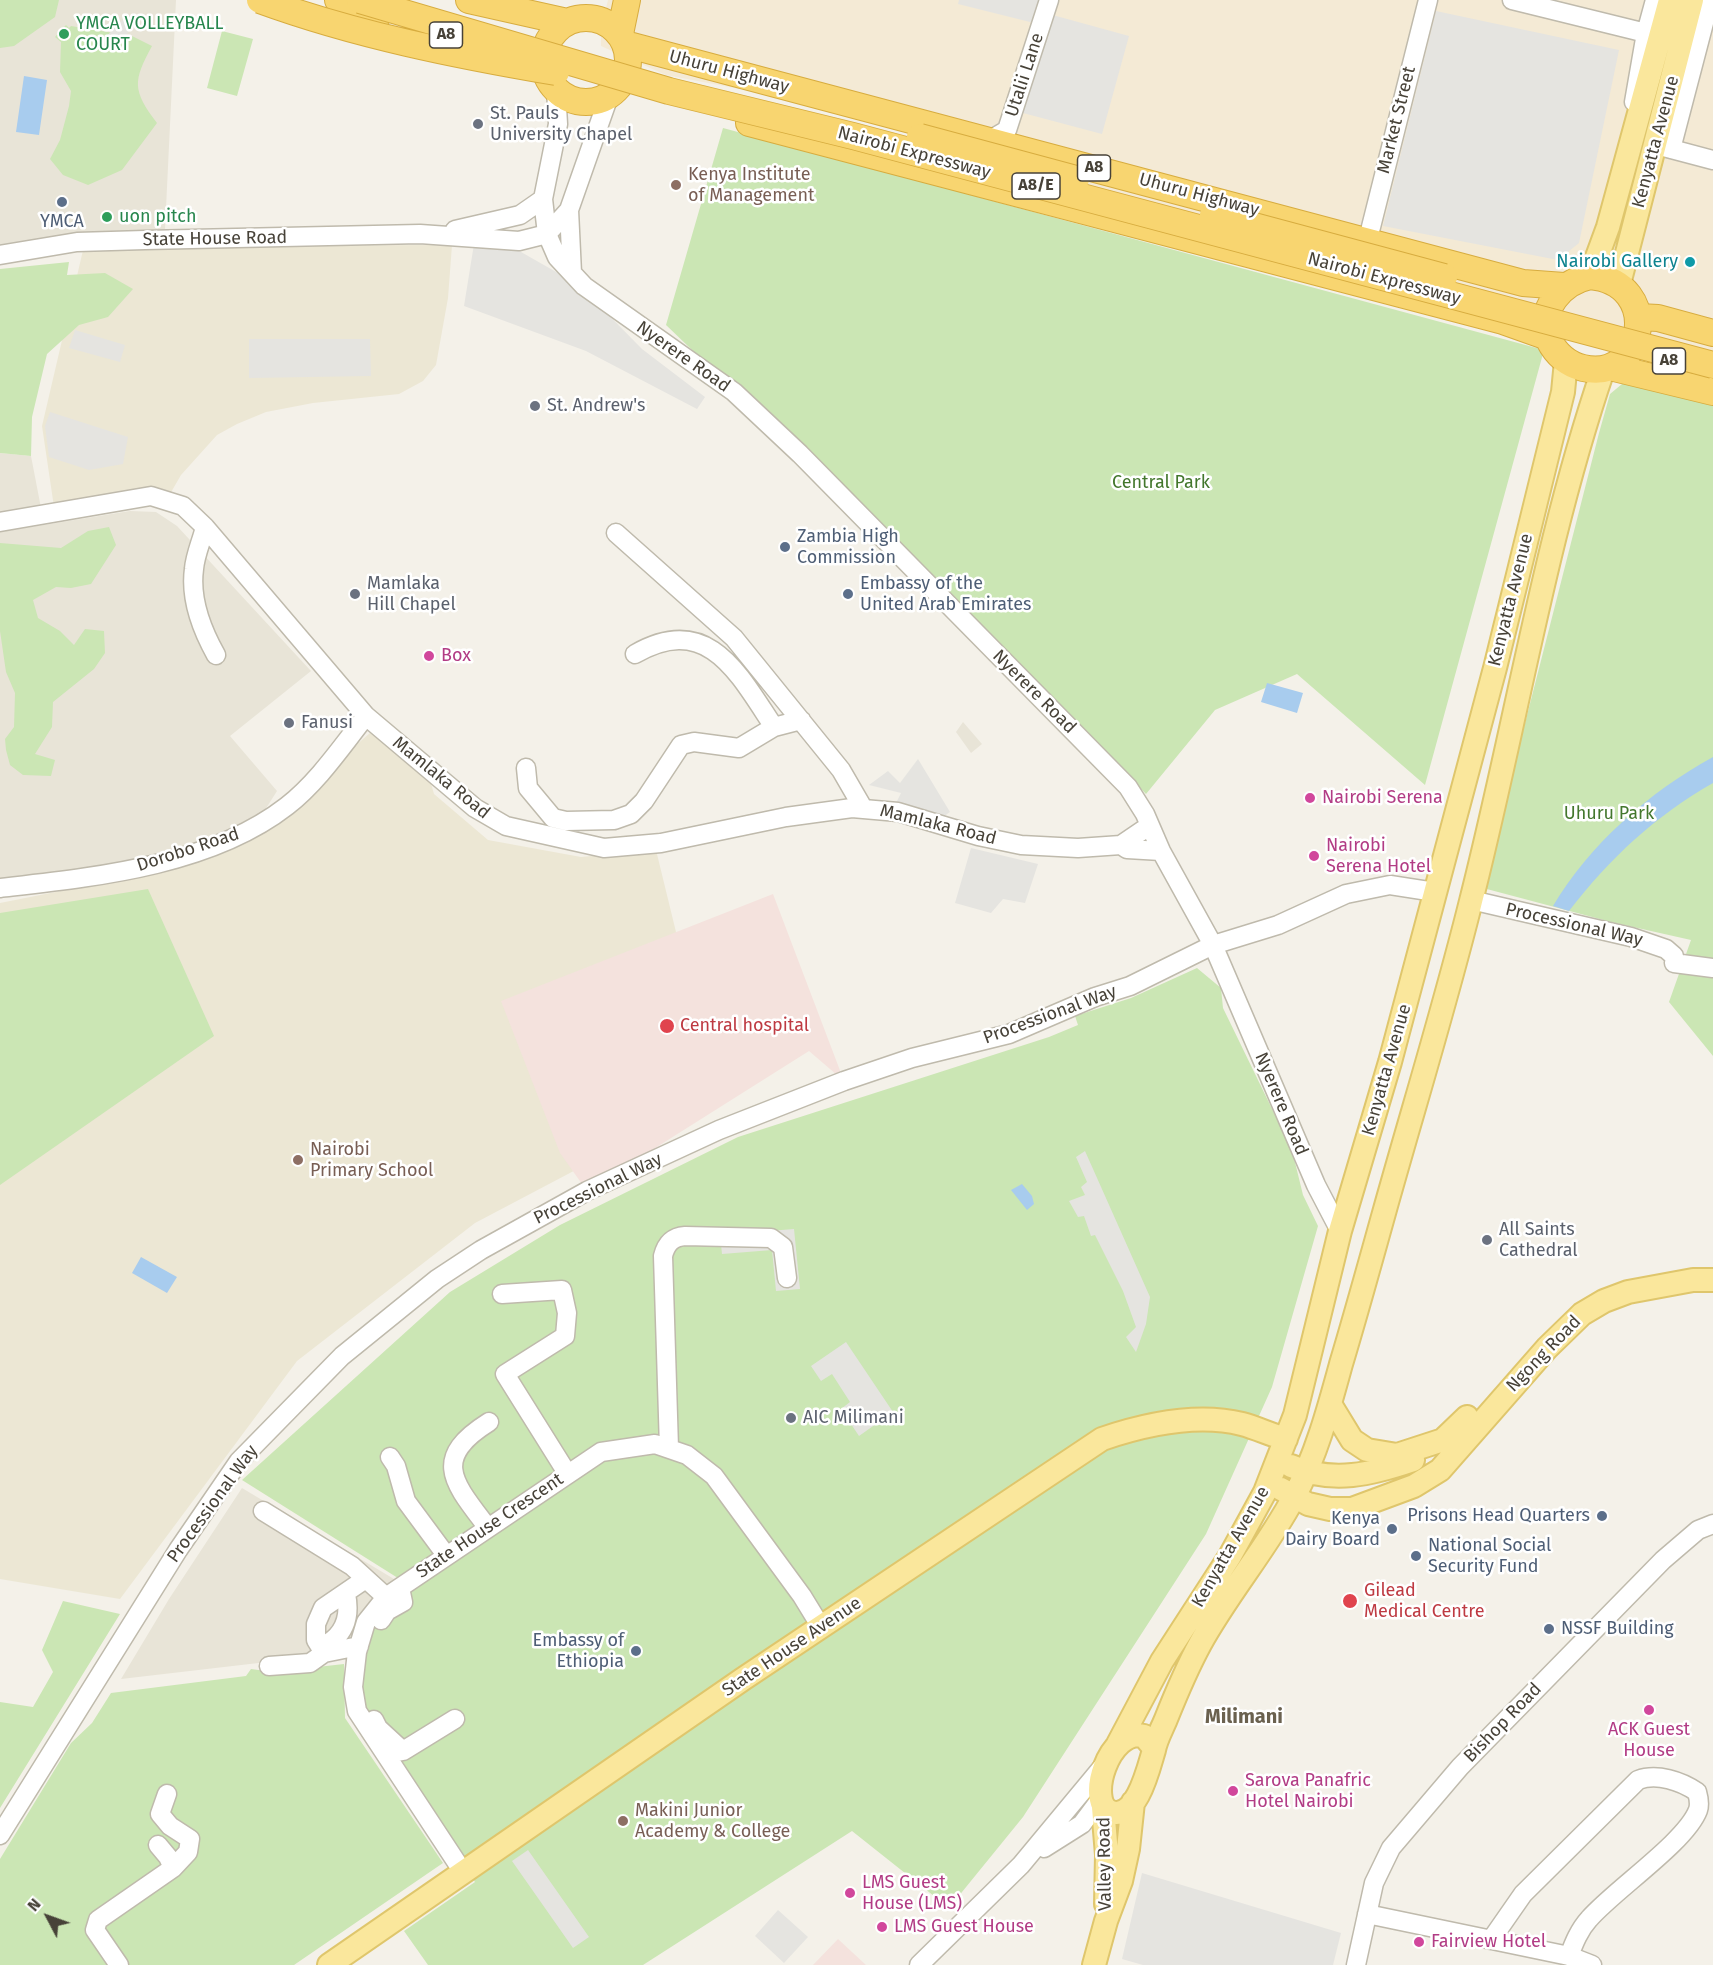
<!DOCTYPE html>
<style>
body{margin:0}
#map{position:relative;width:1713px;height:1965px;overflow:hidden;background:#f4f1e9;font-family:"Fira Sans",sans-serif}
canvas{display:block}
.north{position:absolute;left:18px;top:1887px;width:60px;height:60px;-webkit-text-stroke:4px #fff;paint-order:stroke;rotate:311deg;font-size:16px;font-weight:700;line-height:24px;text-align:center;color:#474238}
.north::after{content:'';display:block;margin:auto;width:21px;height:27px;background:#474238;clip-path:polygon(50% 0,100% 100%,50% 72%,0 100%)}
</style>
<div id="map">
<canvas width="1713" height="1965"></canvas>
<div class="north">N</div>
</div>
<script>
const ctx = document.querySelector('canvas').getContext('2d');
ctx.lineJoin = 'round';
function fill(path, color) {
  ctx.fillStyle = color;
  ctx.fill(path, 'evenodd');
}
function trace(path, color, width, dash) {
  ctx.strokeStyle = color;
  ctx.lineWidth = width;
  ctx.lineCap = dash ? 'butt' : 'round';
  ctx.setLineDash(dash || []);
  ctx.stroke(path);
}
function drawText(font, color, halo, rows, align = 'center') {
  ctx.font = font + ' "Fira Sans",sans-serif';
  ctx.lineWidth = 5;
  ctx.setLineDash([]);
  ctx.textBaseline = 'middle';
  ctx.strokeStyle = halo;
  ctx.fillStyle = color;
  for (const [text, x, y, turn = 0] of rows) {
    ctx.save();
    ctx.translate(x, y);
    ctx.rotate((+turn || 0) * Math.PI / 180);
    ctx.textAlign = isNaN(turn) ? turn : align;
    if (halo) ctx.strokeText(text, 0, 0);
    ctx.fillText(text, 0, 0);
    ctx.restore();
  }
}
const residential = new Path2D(`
 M27 0H176L165 229 0 247V13Z
 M0 453 31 456 41 508 0 514Z
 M130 511 156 512 177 526 311 671 230 736 277 791 265 810 203 844 79 871 0 881V532Z
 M963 722 982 744 971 753 956 732Z
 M242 1488 399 1582 353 1652 121 1679 169 1599Z`);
const commercial = new Path2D(`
 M608 0H1713V356L1151 208 798 100 666 75 601 46V29Z`);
const education = new Path2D(`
 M452 245 448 298 436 365 423 381 399 394 313 403 266 412 237 424 217 435 181 475 170 494 54 507 42 426 84 246Z
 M370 733 430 780 434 794 488 840 581 857 656 850 716 1096 475 1223 297 1361 120 1599 0 1579V903L126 878 203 849 301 793Z`);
const medical = new Path2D(`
 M773 894 844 1081 809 1051 587 1191 560 1153 501 1001Z
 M838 1939 866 1965H813Z`);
const green = new Path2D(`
 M0 0H59L55 17 14 46 0 48Z
 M66 25 69 28 71 26 132 36 152 46C133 81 132 90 157 123L122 170 88 185 63 175 50 159 60 140 69 106 71 91 60 72 61 42 55 37Z
 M222 31 253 39 237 96 207 88Z
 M723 128 1544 350 1425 785 1297 674 1215 710 1146 794 1031 675 666 325Z
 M69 262 67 275 105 273 133 289 108 317 79 325 47 354 32 417 31 456 0 453V269Z
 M1634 374 1713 391V1056L1669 1002 1691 940 1611 922 1483 888 1599 433 1610 394Z
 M109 527 116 545 91 584 71 588 56 587 33 600 38 618 60 631 74 645 85 629 104 631 105 653 94 669 53 702 52 727 35 754 55 760 51 776 23 775 10 765 6 750 5 739 14 727 15 693 6 672 0 631V543L61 548 88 531Z
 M148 889 214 1036 0 1185V913Z
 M1197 968 1221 988 1223 1008 1292 1150 1303 1195 1318 1226 1272 1387 1206 1534 1023 1817 949 1908 852 1831 643 1965H428L404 1931 475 1882 369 1721 359 1682 372 1620 409 1585 242 1480 450 1292 560 1225 738 1137 1049 1037 1078 1025 1075 1016 1131 998Z
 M63 1601 120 1614 0 1808V1702L33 1707 53 1672 42 1650Z
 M344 1664 345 1718 443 1863 294 1965H0V1859L71 1743 92 1723 111 1693 246 1676 251 1669 273 1672Z`);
const parking = new Path2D(`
 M959 0H1040L1034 23 958 4Z
 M1436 11 1619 50 1579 243 1558 260 1383 226Z
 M1049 14 1129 36 1102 134 1023 113Z
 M126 16 136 24 112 50 102 41Z
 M474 244H507L579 285 642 349 705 397 697 409 586 351 464 306Z
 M75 330 125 345 120 362 69 348Z
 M249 339H370L371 376 249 378Z
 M50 412 128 437 123 464 89 470 49 457 45 426Z
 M918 759 950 812 940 819 896 803 901 793 869 785 888 771 900 783Z
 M971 848 1038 864 1025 903 1003 899 991 913 955 903Z
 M1085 1151 1150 1297 1146 1324 1136 1352 1126 1337 1136 1327 1123 1291 1095 1235 1091 1236 1084 1216 1078 1217 1069 1201 1085 1195 1081 1187 1087 1182 1076 1157Z
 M794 1229 800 1289 776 1291 772 1250 722 1254 720 1235Z
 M846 1342 893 1412 859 1436 841 1409 850 1402 832 1374 821 1381 811 1366Z
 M528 1850 589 1937 573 1948 512 1861Z
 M1142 1873 1341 1933 1333 1965H1143L1122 1959Z
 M778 1910 808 1937 784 1963 755 1936Z`);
const water = new Path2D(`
 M24 76 47 80 39 135 16 132Z
 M1267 683 1303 693 1297 713 1261 702Z
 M1713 757V783C1655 816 1610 858 1569 911L1553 906C1590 844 1649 792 1713 757Z
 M1022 1184 1032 1196 1034 1204 1027 1210 1011 1190Z
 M141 1257 177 1277 167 1293 132 1273Z`);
const minor = new Path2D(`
 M1512 0 1646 33
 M556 90 558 124 543 199 547 234 557 257 584 286 734 392 800 454 1128 787 1145 814 1161 851 1213 945 1316 1185 1340 1231
 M1634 102 1646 33 1655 0
 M990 140 1007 130 1049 0
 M1660 146 1713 160
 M1671 149 1710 0
 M569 210 572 273
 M455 230 520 215 543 199
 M1370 241V231L1428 0
 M0 255 77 242 145 240 420 234 519 241 547 234 569 210 609 96
 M0 522 151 496 183 506 205 527 366 716 475 808 506 826 604 848 661 843 786 817 852 808 898 812 978 836 1021 845 1078 848 1121 845 1127 849 1161 851
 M205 527C202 540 195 555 194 569 190 598 202 630 216 655
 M616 533 734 638 841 770 863 808
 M635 654C708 612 738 673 774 727
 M526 768 528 788 553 818 566 821 614 820 631 814 644 801 681 745 694 742 739 748 774 727 801 720
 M1121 845 1149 826
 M0 888C95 877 210 866 287 806 318 782 342 746 366 716
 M1471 900 1631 937 1666 949 1674 956
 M1674 963 1713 968
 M502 1294 562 1290 567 1313 565 1336 505 1374 567 1473
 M669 1448 663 1256C666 1244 672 1237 685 1236L771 1238 783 1247 787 1278
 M390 1457 396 1466 406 1501 446 1555
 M263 1511 352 1566 386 1597
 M488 1528C454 1483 430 1459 489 1422
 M381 1620 387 1611 403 1602 400 1588
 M321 1647C344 1637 351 1618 346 1594
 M324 1653 316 1640V1624L323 1608 364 1580
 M269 1666 310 1663 324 1653 359 1646
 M374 1720 378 1728 403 1751
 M392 1753 403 1751 455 1719
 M0 1835 178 1550 239 1461 342 1356 437 1279 481 1250 587 1191 719 1130 844 1081 912 1058 1009 1034 1095 997 1130 986 1213 945 1278 925 1346 894 1390 885 1435 892
 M158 1845 168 1857 173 1868
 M1044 1848 1082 1824 1100 1800
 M463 1872 357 1711 353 1687 357 1652 366 1622 386 1597 601 1452 655 1444 687 1455 714 1476 802 1596 821 1627
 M1367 1914 1569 1956 1592 1965
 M1491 1940 1523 1894 1638 1780C1657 1773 1681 1781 1697 1792 1699 1799 1700 1804 1698 1810 1686 1842 1614 1890 1589 1919 1579 1930 1574 1943 1569 1956
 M119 1965 95 1930 98 1920 173 1868 188 1852 190 1839 170 1826 160 1814 167 1794
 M919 1965 1021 1865 1104 1765
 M1356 1965 1374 1883 1391 1848 1460 1767 1663 1560 1698 1530 1713 1524`);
const major = new Path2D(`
 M1590 276 1608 227 1670 0
 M1619 284 1692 0
 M1330 1404 1352 1440 1367 1450 1397 1455 1443 1440 1467 1417
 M1291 1466C1333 1484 1372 1474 1413 1460
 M1281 1489 1308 1504 1330 1509H1352L1414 1486 1440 1470 1547 1348 1582 1314 1604 1301 1628 1292 1693 1280H1713
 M1118 1744 1162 1661 1230 1556 1265 1492 1295 1415 1340 1231 1390 1062 1495 668 1563 392 1566 361
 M1154 1748 1144 1736C1109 1727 1085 1803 1111 1812 1137 1821 1149 1766 1154 1750 1156 1739 1162 1729 1166 1719 1176 1694 1187 1668 1200 1644 1228 1593 1267 1548 1294 1497 1316 1456 1329 1408 1341 1364 1356 1314 1370 1263 1384 1213 1413 1109 1445 1006 1471 901 1516 725 1544 543 1603 370
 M1103 1807 1107 1855 1106 1904
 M329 1965 743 1679 1102 1439C1146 1424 1197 1413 1242 1424 1257 1428 1271 1435 1286 1439
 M1094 1965 1106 1921 1121 1881 1128 1849 1133 1802`);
const highway = new Path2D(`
 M338 0 379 14
 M469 0 567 22
 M544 60a42 42 0 1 1 84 0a42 42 0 1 1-84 0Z
 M620 34 627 0
 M625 44 1523 283 1564 286
 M749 123 1503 321 1548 337
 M1590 276C1664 283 1645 383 1583 368 1567 364 1556 354 1549 340 1537 309 1562 282 1590 276Z
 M1639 317 1658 318 1713 333
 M1614 368 1713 392`);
const highwayBridge = new Path2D(`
 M260 0C356 35 456 55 556 72
 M360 0 669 91 853 136 1713 365
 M920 137 1076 179
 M1213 215 1444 277`);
const markers = [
 [64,34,6,"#2e9e5b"],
 [478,124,6,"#6b7280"],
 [676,185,6,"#8d6e63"],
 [62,202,6,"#5c6f8a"],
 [107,217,6,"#2e9e5b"],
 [1690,262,6,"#0f9aa8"],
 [535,406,6,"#6b7280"],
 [785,547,6,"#5c6f8a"],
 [355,594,6,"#6b7280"],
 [848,594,6,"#5c6f8a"],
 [429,656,6,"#d1479c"],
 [289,723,6,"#6b7280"],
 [1310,798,6,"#d1479c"],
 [1314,856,6,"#d1479c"],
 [667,1026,8,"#e0444e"],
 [298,1160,6,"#8d6e63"],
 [1487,1240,6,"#6b7280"],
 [791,1418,6,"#6b7280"],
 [1602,1516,6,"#5c6f8a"],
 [1392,1529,6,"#5c6f8a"],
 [1416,1556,6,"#5c6f8a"],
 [1350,1601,8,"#e0444e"],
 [1549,1629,6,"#5c6f8a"],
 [636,1651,6,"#5c6f8a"],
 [1649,1710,6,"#d1479c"],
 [1233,1791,6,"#d1479c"],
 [623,1821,6,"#8d6e63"],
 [850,1893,6,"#d1479c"],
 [882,1927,6,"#d1479c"],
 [1419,1942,6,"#d1479c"]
];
const shields = [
 [446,35,33],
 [1094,168,33],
 [1036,186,48],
 [1669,361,33]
];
const shieldNames = [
 ["A8",446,35],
 ["A8",1094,168],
 ["A8/E",1036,186],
 ["A8",1669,361]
];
const leisureNames = [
 ["YMCA VOLLEYBALL",76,24],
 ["COURT",76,45],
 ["uon pitch",119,217]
];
const streetNames = [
 ["Uhuru Highway",729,72,15],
 ["Utalii Lane",1025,75,-72],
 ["Market Street",1397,120,-76],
 ["Kenyatta Avenue",1656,142,-75],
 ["Nairobi Expressway",914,153,15],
 ["Uhuru Highway",1199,195,15],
 ["State House Road",215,239,-1],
 ["Nairobi Expressway",1384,279,15],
 ["Nyerere Road",683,357,35],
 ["Kenyatta Avenue",1511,600,-76],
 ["Nyerere Road",1034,692,45],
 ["Mamlaka Road",441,778,39],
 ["Mamlaka Road",938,825,14],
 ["Dorobo Road",188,850,-18],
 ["Processional Way",1574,925,13],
 ["Processional Way",1050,1015,-20],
 ["Kenyatta Avenue",1387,1070,-74],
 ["Nyerere Road",1281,1104,67],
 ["Processional Way",598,1189,-26],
 ["Ngong Road",1544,1354,-46],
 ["Processional Way",213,1504,-54],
 ["State House Crescent",490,1526,-34],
 ["Kenyatta Avenue",1231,1547,-60],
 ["State House Avenue",792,1647,-34],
 ["Bishop Road",1503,1723,-46],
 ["Valley Road",1105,1864,-91]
];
const worshipNames = [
 ["St. Pauls",490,114],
 ["University Chapel",490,135],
 ["St. Andrew's",547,406],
 ["Mamlaka",367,584],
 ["Hill Chapel",367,605],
 ["Fanusi",301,723],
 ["All Saints",1499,1230],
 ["Cathedral",1499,1251],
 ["AIC Milimani",803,1418]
];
const educationNames = [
 ["Kenya Institute",688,175],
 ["of Management",688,196],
 ["Nairobi",310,1150],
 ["Primary School",310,1171],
 ["Makini Junior",635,1811],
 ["Academy & College",635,1832]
];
const serviceNames = [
 ["YMCA",62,222,"center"],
 ["Zambia High",797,537],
 ["Commission",797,558],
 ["Embassy of the",860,584],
 ["United Arab Emirates",860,605],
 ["Prisons Head Quarters",1590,1516,"right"],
 ["Kenya",1380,1519,"right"],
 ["Dairy Board",1380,1540,"right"],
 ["National Social",1428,1546],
 ["Security Fund",1428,1567],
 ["NSSF Building",1561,1629],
 ["Embassy of",624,1641,"right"],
 ["Ethiopia",624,1662,"right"]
];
const cultureNames = [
 ["Nairobi Gallery",1678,262]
];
const parkNames = [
 ["Central Park",1161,483],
 ["Uhuru Park",1609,814]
];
const hotelNames = [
 ["Box",441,656],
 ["Nairobi Serena",1322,798],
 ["Nairobi",1326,846],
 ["Serena Hotel",1326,867],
 ["ACK Guest",1649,1730,"center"],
 ["House",1649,1751,"center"],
 ["Sarova Panafric",1245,1781],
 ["Hotel Nairobi",1245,1802],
 ["LMS Guest",862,1883],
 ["House (LMS)",862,1904],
 ["LMS Guest House",894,1927],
 ["Fairview Hotel",1431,1942]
];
const healthNames = [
 ["Central hospital",680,1026],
 ["Gilead",1364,1591],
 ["Medical Centre",1364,1612]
];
const neighbourhoodNames = [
 ["Milimani",1244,1717]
];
fill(residential, '#e8e4d7');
fill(commercial, '#f4ead5');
fill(education, '#ece7d4');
fill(medical, '#f4e2dd');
fill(green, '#cbe6b4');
fill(parking, '#e5e4e0');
fill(water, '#a8ccee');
trace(minor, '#bfbaac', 21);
trace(major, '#dfc66c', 26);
trace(highway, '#d7ac3f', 28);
trace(minor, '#fff', 18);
trace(major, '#fae79c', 22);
trace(highway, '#f8d570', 26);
trace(highwayBridge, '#d7ac3f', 28, []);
trace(highwayBridge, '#f8d570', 26);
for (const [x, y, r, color] of markers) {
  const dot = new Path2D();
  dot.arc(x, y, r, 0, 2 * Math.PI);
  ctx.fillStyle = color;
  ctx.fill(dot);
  trace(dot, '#fff', 2);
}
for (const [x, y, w] of shields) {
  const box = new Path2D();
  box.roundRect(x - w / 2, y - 13, w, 26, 4.5);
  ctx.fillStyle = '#fff';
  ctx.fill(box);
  trace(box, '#474238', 1.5);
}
drawText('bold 16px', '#474238', null, shieldNames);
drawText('18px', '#27864d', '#fff', leisureNames, 'left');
drawText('18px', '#474238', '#fff', streetNames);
drawText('18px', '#5b616d', '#fff', worshipNames, 'left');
drawText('18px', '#785e54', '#fff', educationNames, 'left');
drawText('18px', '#4e5e75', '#fff', serviceNames, 'left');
drawText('18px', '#0d838f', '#fff', cultureNames, 'right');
drawText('18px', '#43772d', '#fff', parkNames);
drawText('18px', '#b23c85', '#fff', hotelNames, 'left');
drawText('18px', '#be3a42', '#fff', healthNames, 'left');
drawText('bold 20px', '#6a614f', '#fff', neighbourhoodNames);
</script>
